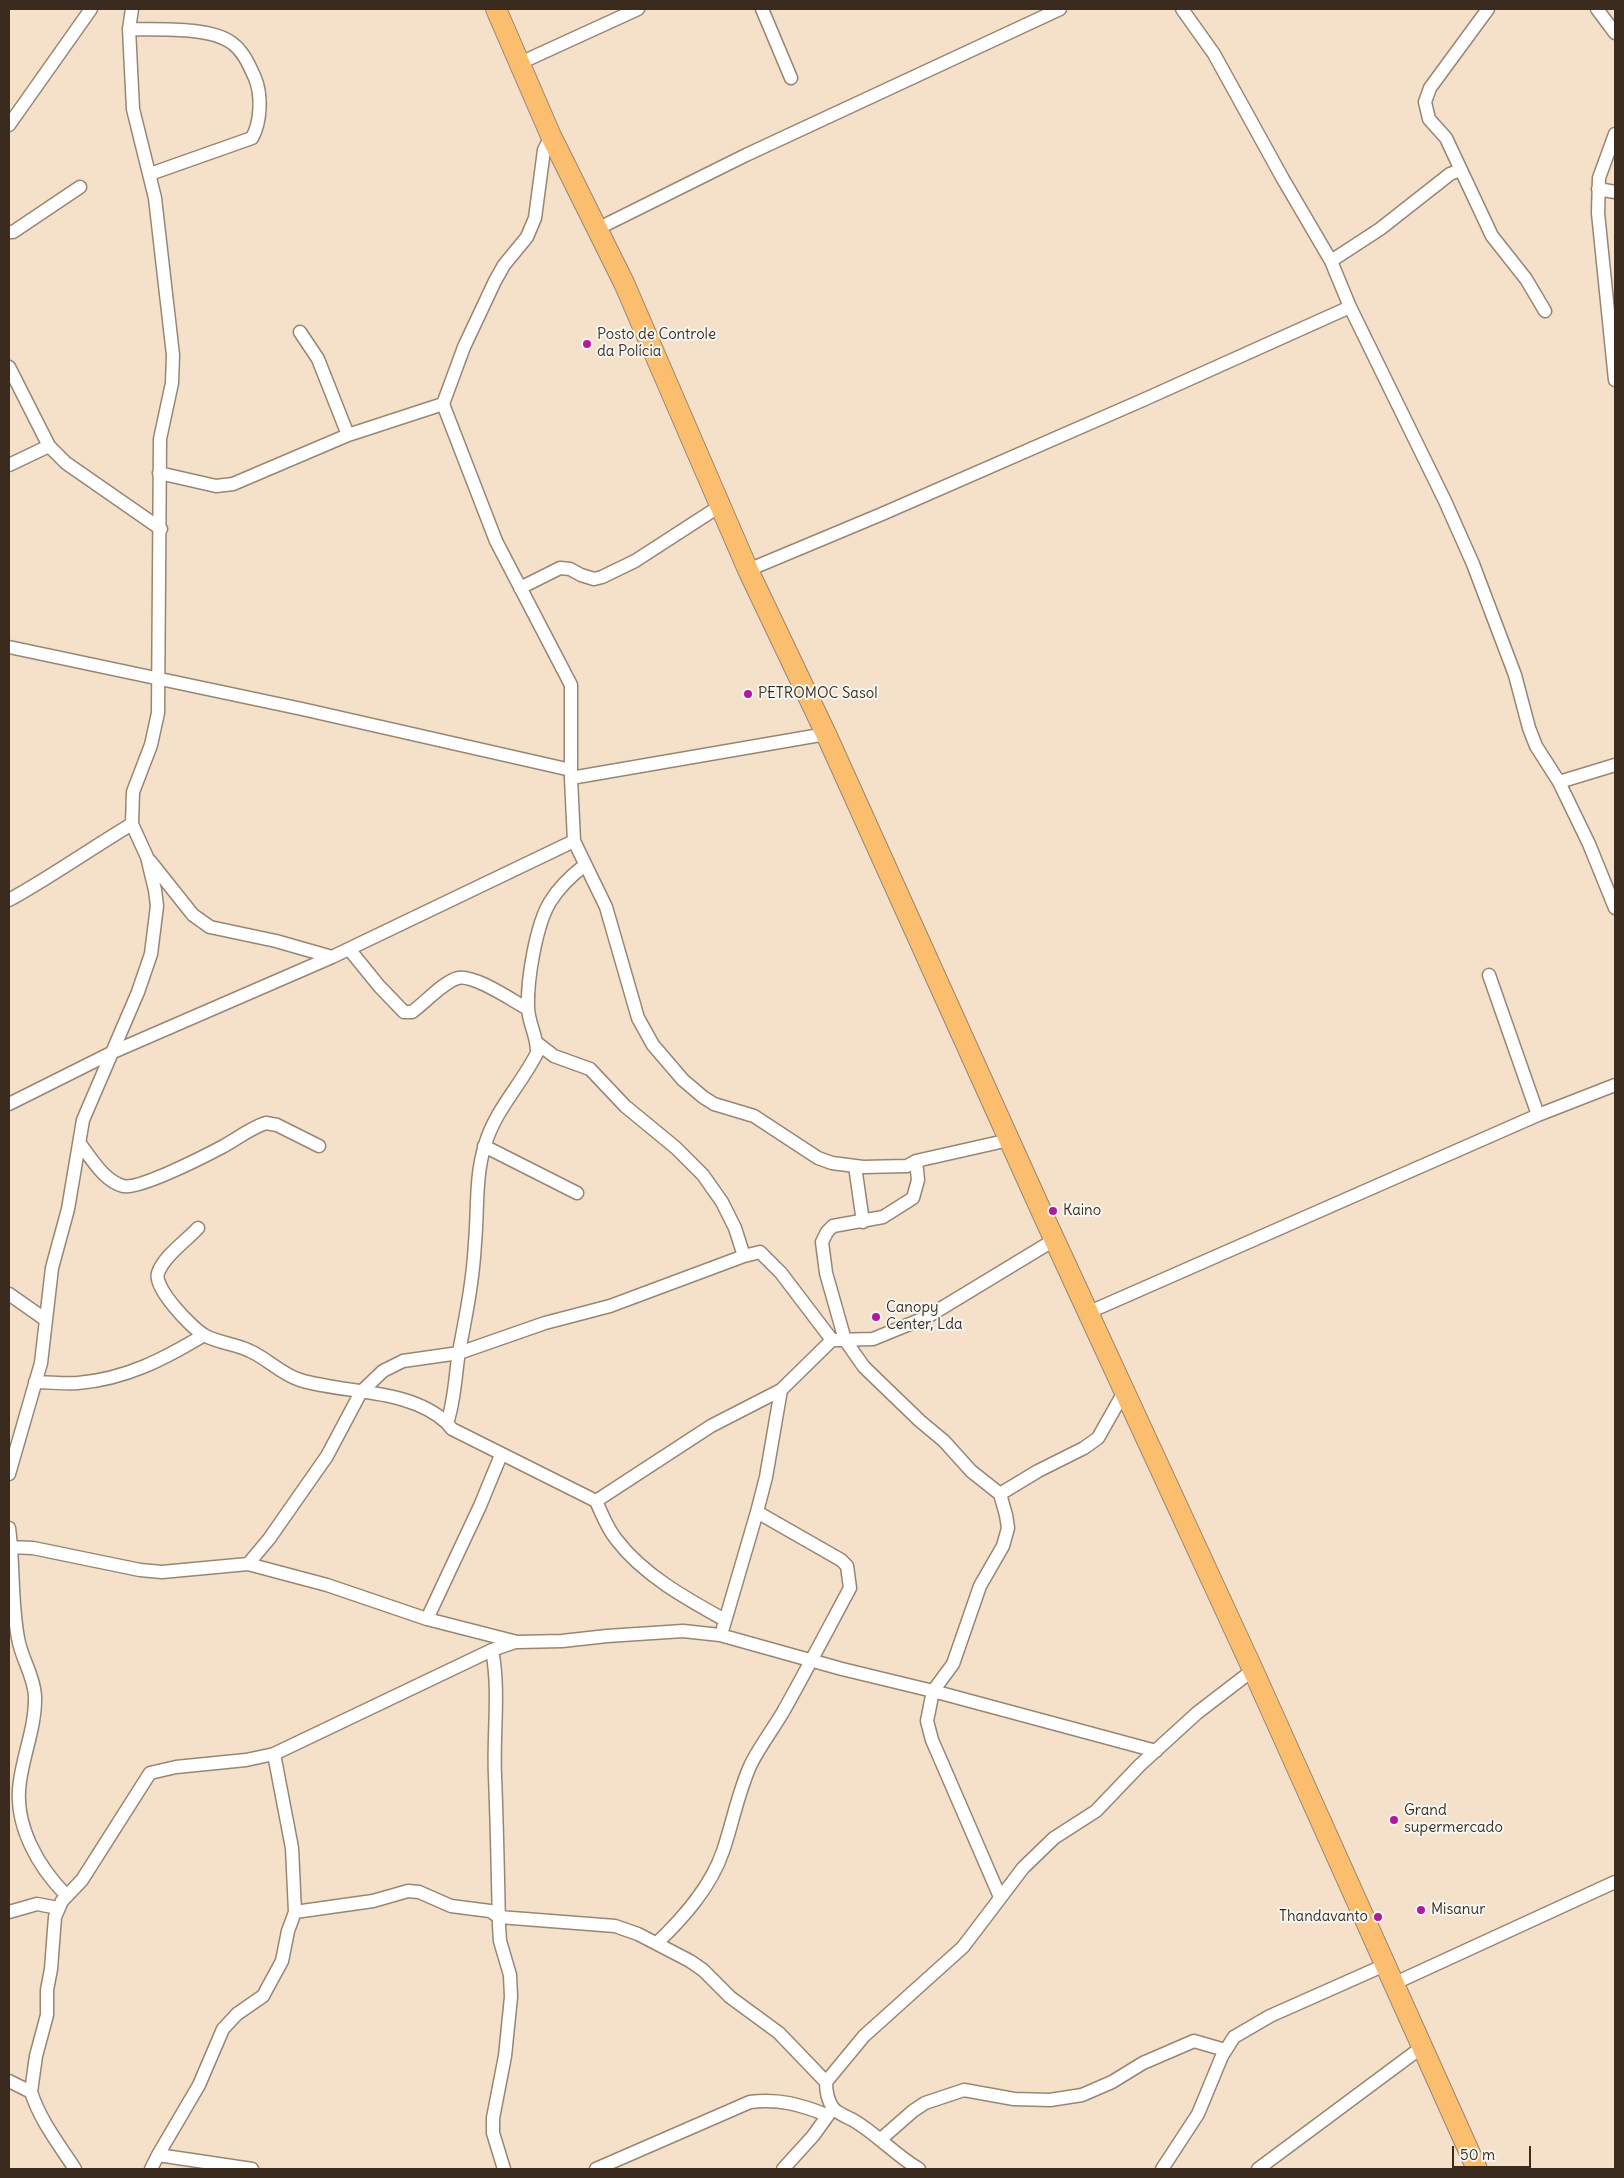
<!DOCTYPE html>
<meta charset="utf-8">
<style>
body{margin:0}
#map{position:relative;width:1624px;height:2178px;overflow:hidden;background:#f5e1c9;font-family:Delius,sans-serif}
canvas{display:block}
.frame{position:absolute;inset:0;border:10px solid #3b2a1e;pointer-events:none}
.scale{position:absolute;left:1452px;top:2146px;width:79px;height:22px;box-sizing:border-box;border:2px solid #3b2a1e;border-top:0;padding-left:6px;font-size:15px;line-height:18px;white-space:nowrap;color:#3b2a1e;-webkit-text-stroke:4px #f6f6f2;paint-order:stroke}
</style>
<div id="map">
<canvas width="1624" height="2178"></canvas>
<div class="frame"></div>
<div class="scale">50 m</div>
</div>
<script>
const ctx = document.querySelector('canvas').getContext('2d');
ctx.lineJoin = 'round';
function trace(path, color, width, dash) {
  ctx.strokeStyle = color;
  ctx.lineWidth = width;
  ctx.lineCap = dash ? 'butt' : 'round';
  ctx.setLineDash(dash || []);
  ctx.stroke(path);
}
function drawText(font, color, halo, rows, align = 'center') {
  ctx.font = font + ' Delius,sans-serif';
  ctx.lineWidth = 4;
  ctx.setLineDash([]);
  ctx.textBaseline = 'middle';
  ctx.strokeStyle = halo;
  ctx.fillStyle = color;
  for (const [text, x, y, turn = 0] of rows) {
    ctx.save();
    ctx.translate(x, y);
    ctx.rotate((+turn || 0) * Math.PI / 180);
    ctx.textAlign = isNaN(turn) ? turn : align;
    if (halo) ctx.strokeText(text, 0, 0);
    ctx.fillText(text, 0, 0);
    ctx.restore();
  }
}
const minor = new Path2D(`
 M762 9 791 78
 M1182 9 1214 54 1283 179 1331 261 1350 307 1445 501 1473 564 1515 675 1529 728 1536 746 1559 782 1589 844 1615 908
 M1488 9 1430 88 1425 102 1429 119 1446 138 1492 236 1526 279 1545 311
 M1597 9 1615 33
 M129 29C157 30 209 26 232 43 244 52 249 65 255 78 262 95 261 122 252 138L150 174
 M520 63 638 9
 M9 125 91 9
 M1615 134 1599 178 1598 213 1615 380
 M551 136 544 150 535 218 527 237 504 265 495 281 464 347 443 404 496 541 571 685V778L574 841 606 907 638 1018 653 1045 683 1080 703 1097 714 1104 754 1116 818 1158 832 1163 863 1167 907 1166 916 1161 1009 1140
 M1598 189 1615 192
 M597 229 746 155 1060 9
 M9 232H13L80 187
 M1331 261 1380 229 1450 174 1460 170
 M300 332 318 359 348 435
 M9 367 49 446 66 463 161 529
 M9 465 49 446
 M159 473 216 486 233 484 348 435 443 404
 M748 570 882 514 1143 400 1350 307
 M520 588 560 568 570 569 581 575 594 579 602 577 635 561 720 506
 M9 647 302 709 571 770
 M571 778 826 734
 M1559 782 1615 765
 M150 861 193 915 210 927 276 941 332 957 574 841
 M585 865C572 875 559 887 550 902 536 925 527 980 528 1007 528 1023 538 1037 537 1053 521 1085 495 1110 485 1145 475 1176 478 1211 475 1243 473 1281 466 1315 459 1352 455 1376 455 1400 447 1423L452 1429 596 1501C602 1514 607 1528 616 1539 643 1575 687 1599 725 1620
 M9 900C51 877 90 849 132 824
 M349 949 379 986 404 1012H412C425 1003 443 982 458 978 474 974 513 1001 528 1009
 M1489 975 1538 1115
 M537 1043 554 1056 590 1069 625 1106 676 1148 703 1175 722 1202 735 1228 744 1256
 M9 1104 113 1052 332 957
 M80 1144C92 1159 104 1181 123 1186 139 1190 205 1156 222 1147 237 1139 250 1128 266 1123L277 1125 319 1146
 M484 1146 577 1193
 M916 1161 918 1180 913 1198 883 1217 833 1226 827 1232 822 1242 826 1273 845 1340 864 1367 920 1421 944 1441 971 1471 1000 1494 1006 1515 1008 1528 1003 1546 980 1586 953 1664 933 1691 927 1721 932 1740 1000 1897
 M855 1166 863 1222
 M198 1228C186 1241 164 1256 158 1273 153 1288 191 1327 204 1335 218 1343 236 1344 250 1351 268 1359 281 1374 300 1380 346 1394 410 1388 447 1423
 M9 1294 46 1320
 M1087 1313 1538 1115 1615 1085
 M35 1382C49 1382 64 1384 78 1383 126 1379 164 1359 204 1335
 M9 1474 41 1363 52 1268 68 1209 83 1120 138 992 151 954 157 906 155 890 147 857 132 824 133 792 151 745 158 713 160 439 172 383 173 355 155 198 133 109 129 29 132 9
 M1000 1494 1038 1471 1084 1448 1098 1438 1124 1392
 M596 1501 711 1426 781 1390 832 1340
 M9 1528C14 1565 11 1601 18 1638 21 1658 34 1675 35 1696 36 1725 24 1752 20 1781 13 1824 38 1867 67 1896
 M9 1547 33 1548 140 1570 162 1572 248 1564 327 1585 427 1619 517 1642 562 1641 607 1636 683 1631 720 1635 842 1669 933 1691 1156 1751
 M248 1564 269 1539 327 1456 361 1392 383 1371 403 1361 459 1353 545 1323 610 1306 744 1256 760 1252 781 1273 832 1340 873 1339 927 1317 1054 1240
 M427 1619 480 1506 501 1455
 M723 1628 757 1512 766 1477 781 1390
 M492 1650C500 1691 493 1734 495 1776 497 1826 498 1876 499 1926L500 1941 510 1975 511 1997 505 2056 493 2118V2133L504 2169
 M9 1912 37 1904 58 1908
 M295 1912 373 1901 408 1891 419 1892 451 1906 490 1911 499 1917 615 1926 638 1934 690 1961 703 1970 730 1997 779 2033 826 2082C826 2090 828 2101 833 2108 837 2113 847 2117 853 2120 877 2134 895 2155 919 2169
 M657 1943C683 1918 711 1887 723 1851 733 1822 738 1792 751 1764 760 1746 773 1729 783 1712 806 1671 828 1629 850 1588L847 1566 841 1560 757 1512
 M1393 1984 1615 1882
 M9 2081 31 2092C41 2122 58 2143 75 2169
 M826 2082 864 2036 963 1947 1023 1868 1054 1838 1096 1811 1140 1765 1197 1713 1253 1670
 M31 2092 36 2056 47 2015V1990L51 1969 55 1917 62 1901 82 1880 150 1773 176 1767 246 1760 274 1754 492 1650 515 1642
 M881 2139 913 2111 925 2103 964 2090 1014 2099 1050 2100 1082 2095 1112 2082 1143 2063 1194 2041 1225 2050
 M158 2155 199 2085 223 2029 237 2014 263 1996 282 1961 288 1931 295 1912 292 1848 274 1754
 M151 2169 158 2155 252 2169
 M596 2169 750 2102C779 2098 801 2105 827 2115
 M783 2169 813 2136 831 2111
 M1162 2169 1198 2114 1222 2056 1234 2037 1270 2016 1385 1965
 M1258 2169 1422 2047`);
const primary = new Path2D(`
 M496 9 551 136 624 283 748 570 826 734 1044 1217 1253 1670 1477 2169`);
const markers = [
 [587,344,5,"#b5179e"],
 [748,694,5,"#b5179e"],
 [1053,1211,5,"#b5179e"],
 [876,1317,5,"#b5179e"],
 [1394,1820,5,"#b5179e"],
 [1421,1910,5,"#b5179e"],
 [1378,1917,5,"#b5179e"]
];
const poiNames = [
 ["Posto de Controle",597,335],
 ["da Polícia",597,352],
 ["PETROMOC Sasol",758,694],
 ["Kaino",1063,1211],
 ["Canopy",886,1308],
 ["Center, Lda",886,1325],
 ["Grand",1404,1811],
 ["supermercado",1404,1828],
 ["Misanur",1431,1910],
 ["Thandavanto",1368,1917,"right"]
];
trace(minor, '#988674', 15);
trace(primary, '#988674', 22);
trace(minor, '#fff', 12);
trace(primary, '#fabe6e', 20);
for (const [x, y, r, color] of markers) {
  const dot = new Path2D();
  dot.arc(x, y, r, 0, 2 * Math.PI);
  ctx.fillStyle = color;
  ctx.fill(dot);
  trace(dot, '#f6f6f2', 2);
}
drawText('15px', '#3b2a1e', '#f6f6f2', poiNames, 'left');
</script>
